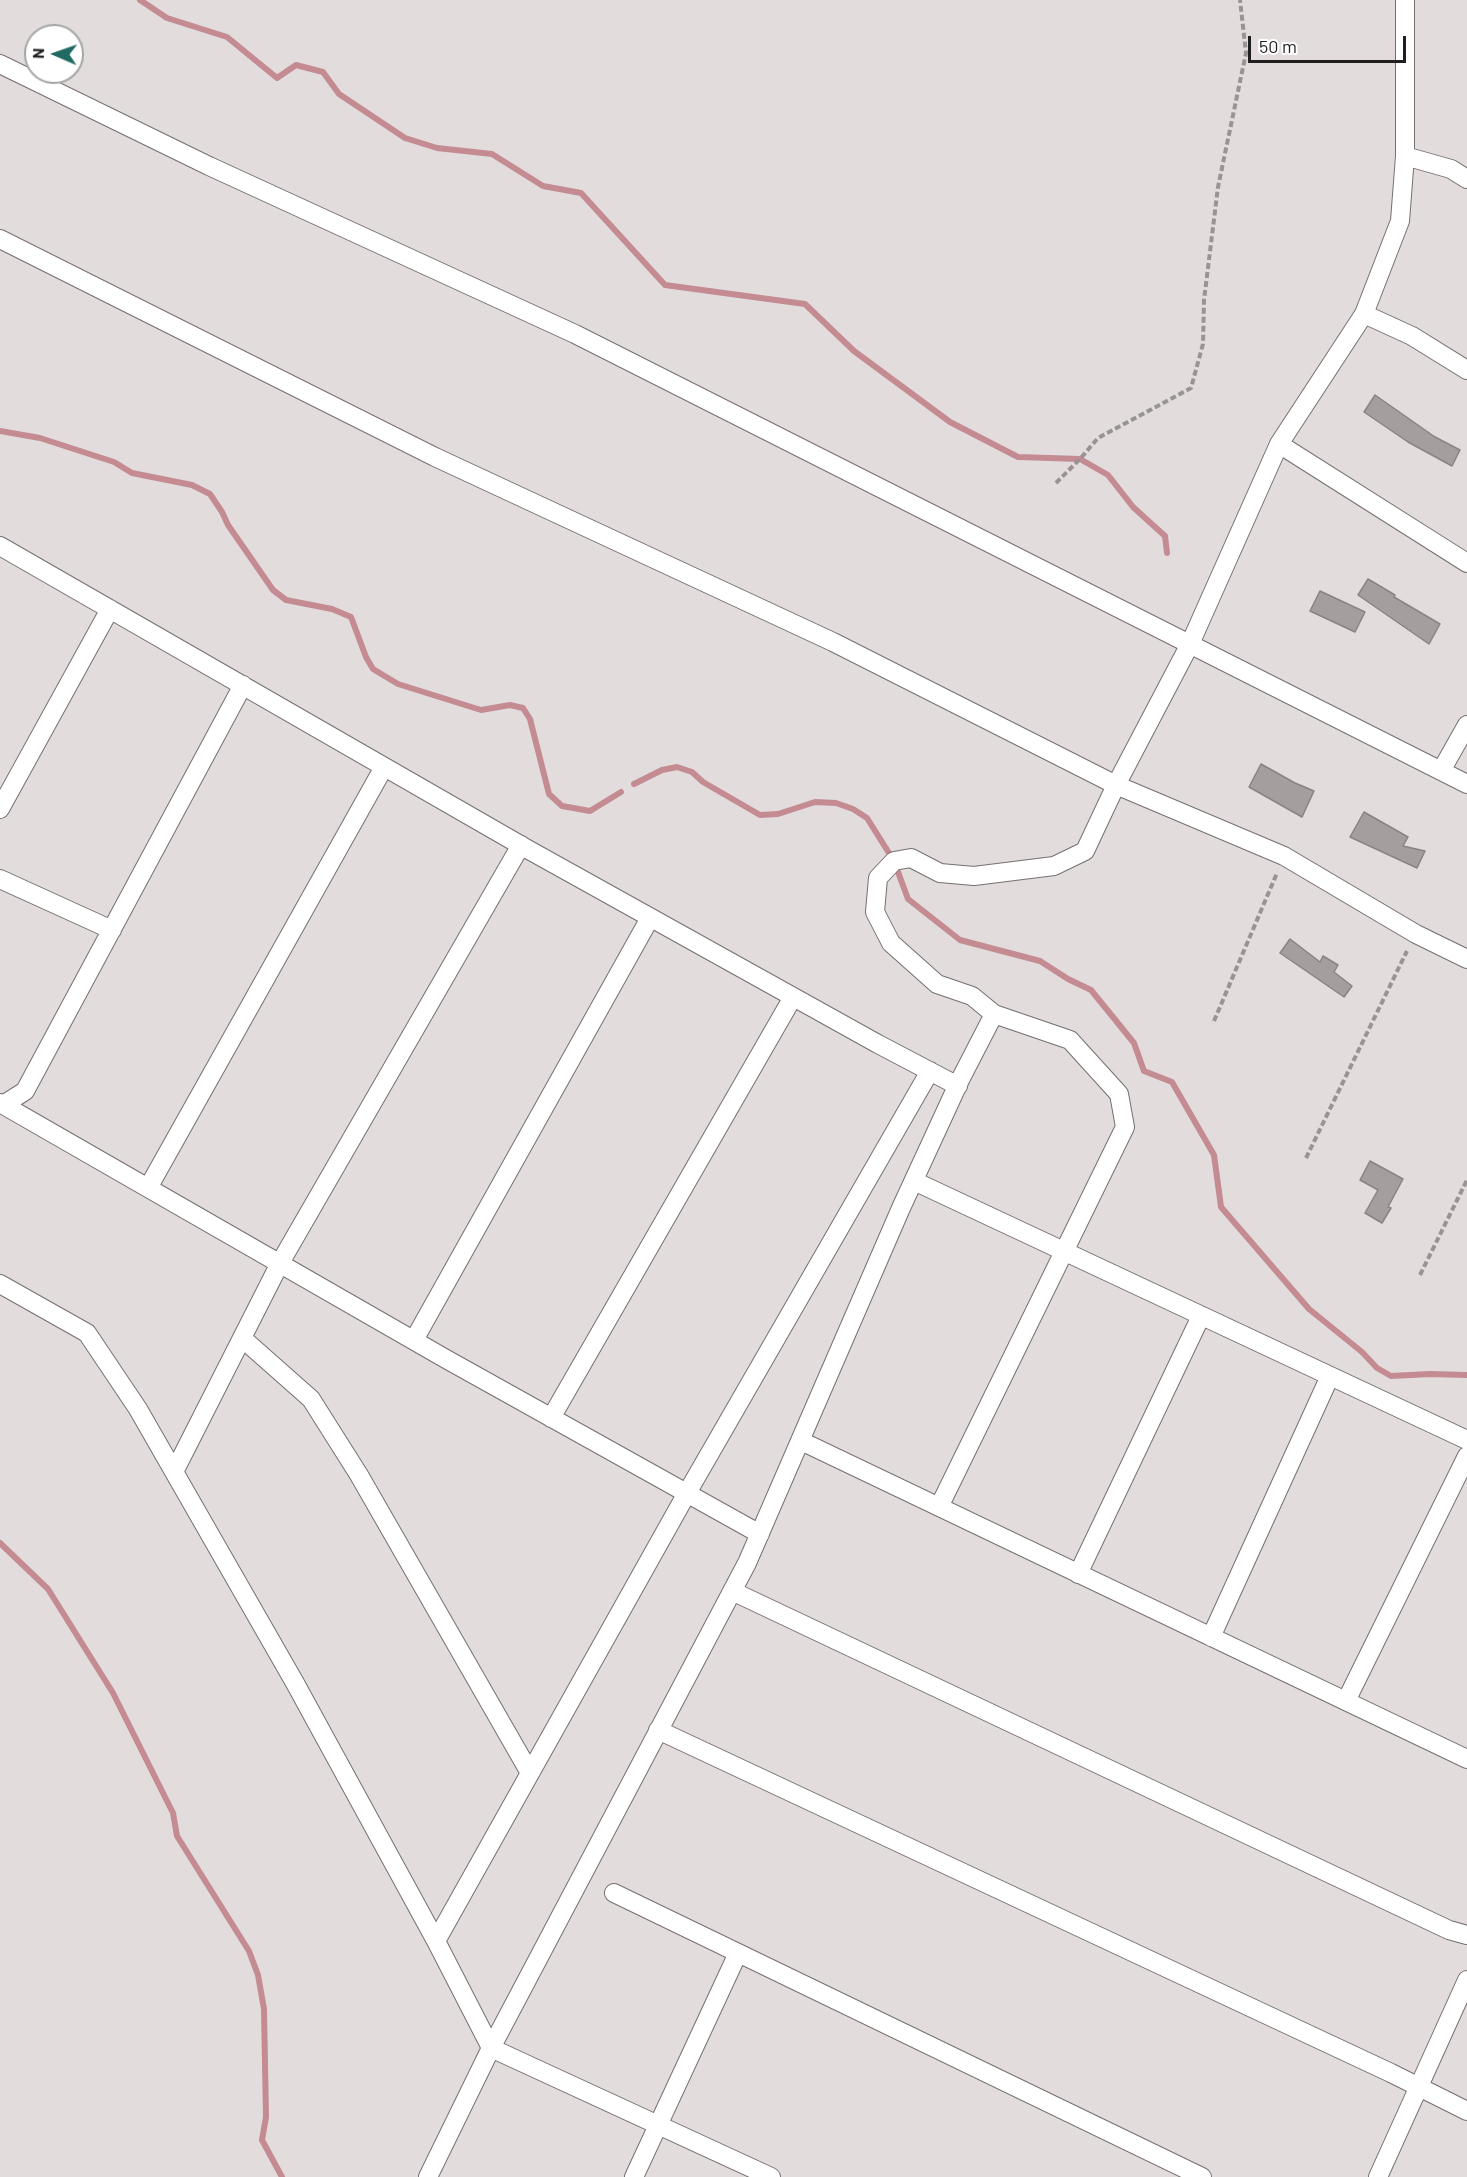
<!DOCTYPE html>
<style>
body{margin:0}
#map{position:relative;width:1467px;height:2177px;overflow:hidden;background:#e3dcdd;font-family:Barlow,sans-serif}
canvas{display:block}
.north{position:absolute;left:24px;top:24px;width:60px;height:60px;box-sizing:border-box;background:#fff;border:2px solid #a6a5a5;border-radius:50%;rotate:272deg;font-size:16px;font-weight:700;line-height:24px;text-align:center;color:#201e1e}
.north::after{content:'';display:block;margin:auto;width:21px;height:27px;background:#216a62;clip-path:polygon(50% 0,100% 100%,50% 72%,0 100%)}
.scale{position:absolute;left:1248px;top:36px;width:158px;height:27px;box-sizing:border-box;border:3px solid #201e1e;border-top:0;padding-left:8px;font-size:18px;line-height:21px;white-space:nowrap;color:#201e1e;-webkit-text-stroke:4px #fff;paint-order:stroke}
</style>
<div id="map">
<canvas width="1467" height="2177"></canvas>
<div class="north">N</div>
<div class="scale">50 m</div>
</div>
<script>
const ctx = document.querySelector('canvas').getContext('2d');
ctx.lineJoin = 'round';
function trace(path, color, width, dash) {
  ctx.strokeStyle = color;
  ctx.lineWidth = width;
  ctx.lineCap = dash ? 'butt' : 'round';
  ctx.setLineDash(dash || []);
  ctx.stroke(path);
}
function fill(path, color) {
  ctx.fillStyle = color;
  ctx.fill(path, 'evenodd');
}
const stream = new Path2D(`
 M140 0 167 18 227 37 277 78 296 65 323 72 339 94 405 138 437 148 492 154 543 186 581 193 665 285 805 304 854 351 950 422 1018 457 1080 459 1108 475 1133 507 1165 536 1167 553
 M0 431 40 438 114 462 132 473 192 485 210 494 222 512 228 525 273 590 286 600 332 609 351 617 366 657 373 669 398 684 481 710 510 705 523 708 530 719 549 794 562 806 590 811 621 792
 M634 784 662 770 677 767 692 772 703 782 760 815 778 814 815 802 836 803 853 809 867 818 894 861 908 899 960 940 1040 961 1068 979 1091 990 1134 1043 1144 1071 1172 1082 1214 1155 1221 1207 1309 1309 1362 1352 1377 1368 1391 1376 1430 1374 1467 1375
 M0 1543 48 1589 113 1693 173 1813 177 1836 249 1951 258 1975 264 2009 266 2117 262 2140 282 2177`);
const building = new Path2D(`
 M1375 395 1435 437 1460 450 1452 466 1408 442 1364 412Z
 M1368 579 1395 595 1394 597 1440 624 1429 644 1358 595Z
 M1320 591 1365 612 1355 632 1310 611Z
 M1261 764 1295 783 1314 791 1302 817 1249 787Z
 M1364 812 1408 837 1403 846 1425 851 1417 868 1350 837Z
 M1290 939 1320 962 1323 956 1338 965 1334 972 1352 986 1344 997 1280 953Z
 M1370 1161 1403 1179 1388 1207 1391 1208 1382 1223 1365 1213 1378 1190 1360 1180Z`);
const path = new Path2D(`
 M1056 483 1080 459 1098 438 1191 388 1203 344 1204 300 1218 187 1246 53 1240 0
 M1214 1021 1277 873
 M1306 1158 1407 951
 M1420 1275 1467 1180`);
const street = new Path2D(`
 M0 64 209 166 575 334 1467 784
 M1405 156 1451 169 1467 179
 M0 239 435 457 833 642 1116 785 1284 856 1416 934 1467 959
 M1364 314 1412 336 1467 370
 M1279 444 1467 563
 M0 546 529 850 878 1044 958 1086
 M1441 771 1467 725
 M0 809 110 609
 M0 879 112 930
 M0 1103 446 1359 760 1534
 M0 1104 3 1105 25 1091 243 685
 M914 1181 1467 1440
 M148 1188 384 767
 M0 1284 87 1333 138 1409 295 1683 436 1941 491 2048 771 2177
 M242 1338 311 1399 359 1475 530 1773
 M414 1340 650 918
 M551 1418 793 997
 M801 1441 1467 1759
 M174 1472 280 1263 521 845
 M939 1507 1125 1127 1119 1094 1070 1040 994 1014
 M1078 1574 1201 1316
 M732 1591 1449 1930 1467 1935
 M1211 1637 1330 1376
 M1346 1701 1467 1456
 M658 1730 1391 2073 1467 2111
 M614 1893 1202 2177
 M436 1941 687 1493 930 1071
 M428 2177 491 2048 747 1563 901 1208 960 1080 994 1014 972 996 937 984 891 943 875 912 878 878 894 861 911 858 940 873 974 876 1054 866 1085 851 1116 785 1190 644 1279 444 1364 314 1400 221 1405 156V0
 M634 2177 738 1953
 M1378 2177 1467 1980`);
trace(stream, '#c48b93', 6);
fill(building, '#a59e9f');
trace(building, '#8a8384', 1.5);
trace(street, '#766f70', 20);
trace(path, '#989394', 4, [6, 3]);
trace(street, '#fff', 18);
</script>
